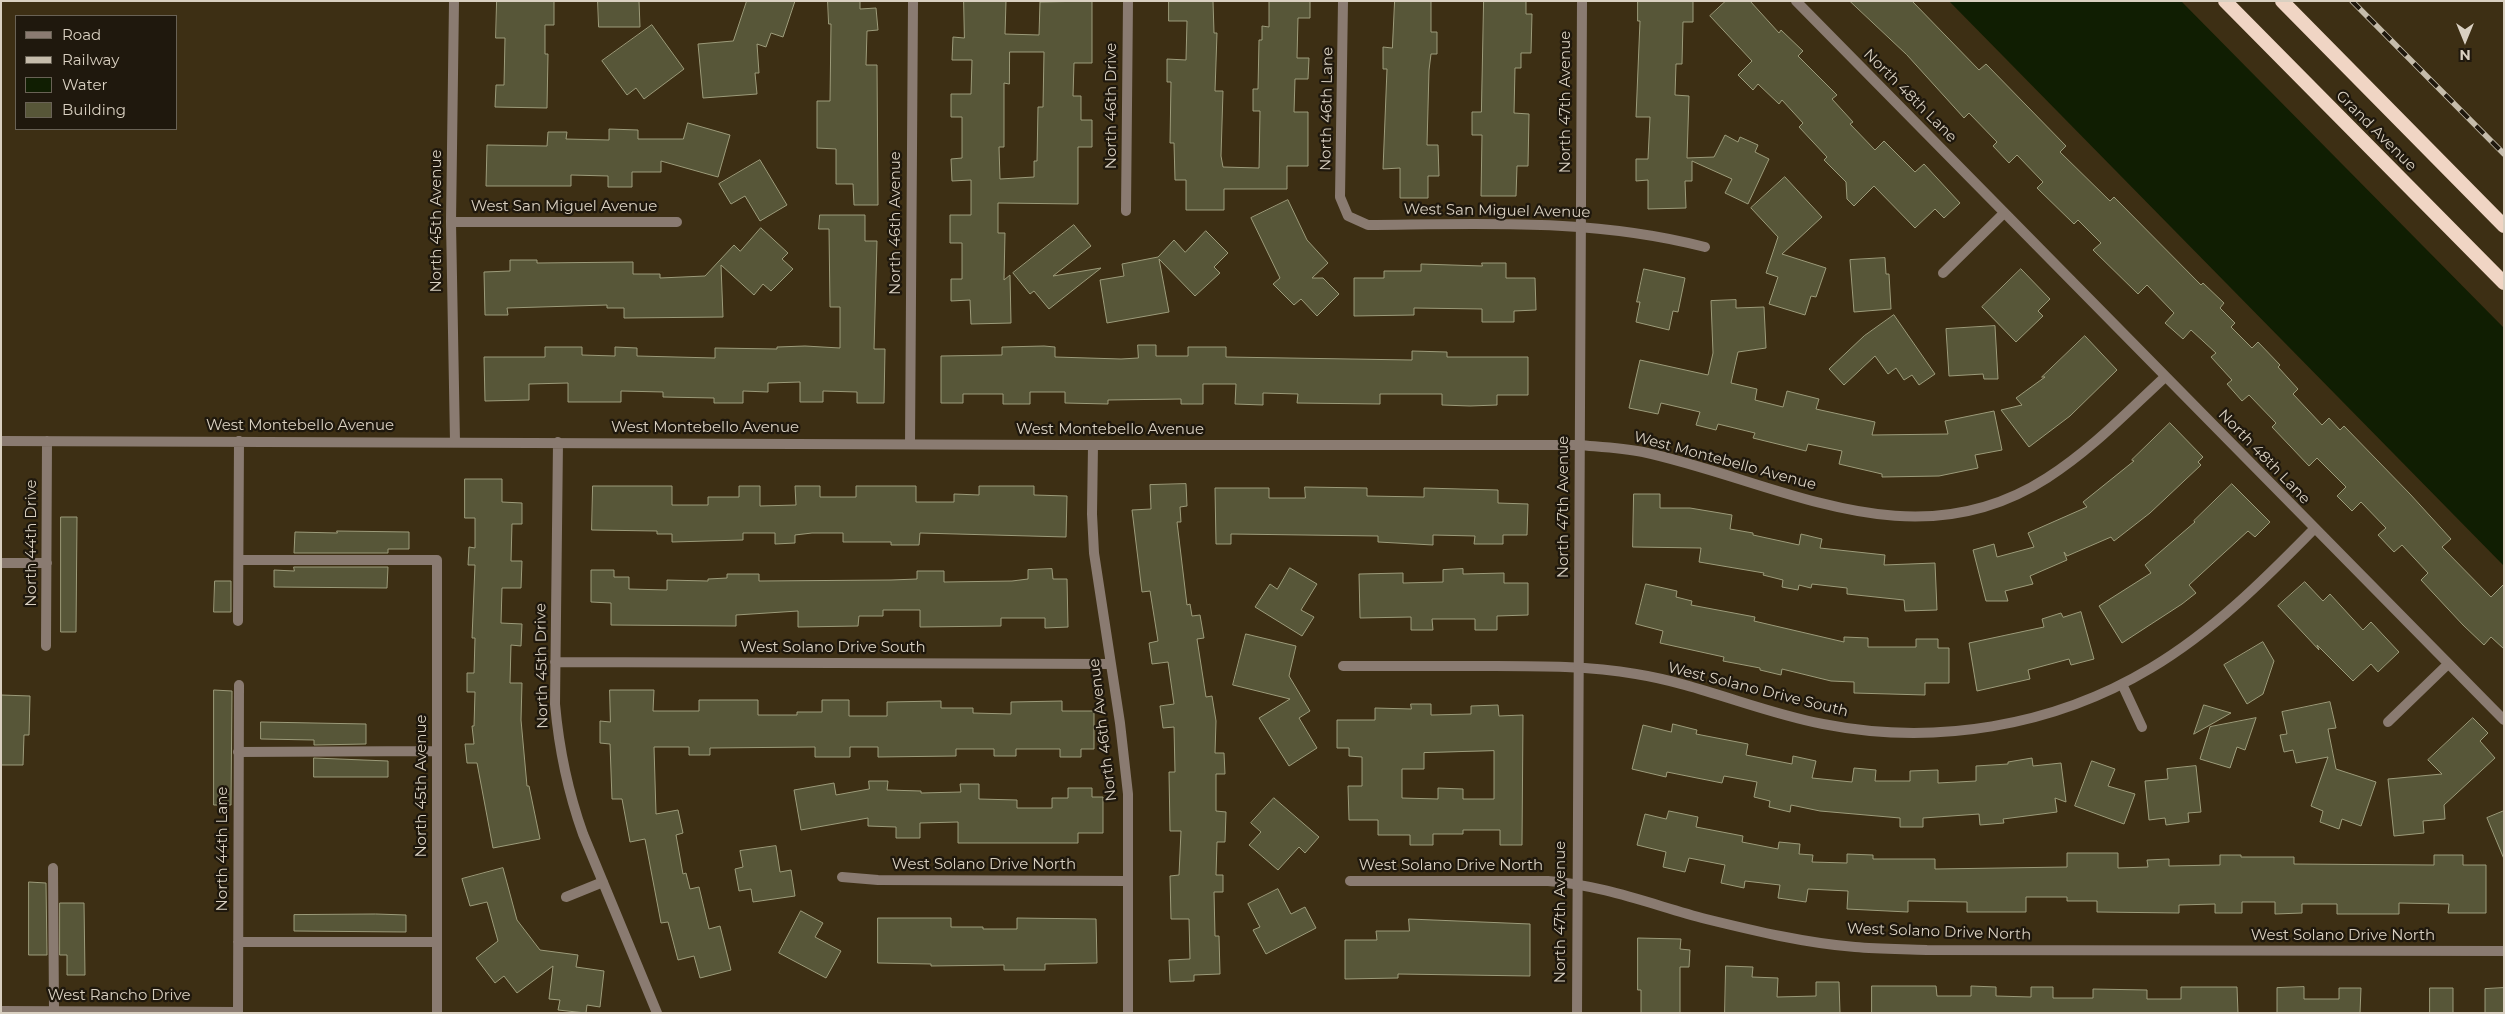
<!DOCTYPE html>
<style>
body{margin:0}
#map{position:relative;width:2505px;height:1014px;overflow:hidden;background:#3d2f14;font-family:Montserrat,sans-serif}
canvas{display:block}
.frame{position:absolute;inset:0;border:2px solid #d9d0c1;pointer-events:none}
.legend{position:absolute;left:15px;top:15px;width:162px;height:115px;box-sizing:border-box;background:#1f180d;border:1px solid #696255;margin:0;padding:6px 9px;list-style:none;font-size:15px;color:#d9d0c1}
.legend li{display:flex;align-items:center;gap:10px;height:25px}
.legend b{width:25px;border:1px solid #696255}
.north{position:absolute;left:2440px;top:15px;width:50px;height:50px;-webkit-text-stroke:4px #1f180d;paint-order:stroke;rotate:180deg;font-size:14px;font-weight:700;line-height:20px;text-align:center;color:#d9d0c1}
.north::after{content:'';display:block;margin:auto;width:18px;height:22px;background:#d9d0c1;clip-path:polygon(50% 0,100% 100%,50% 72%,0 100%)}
</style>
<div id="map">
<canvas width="2505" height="1014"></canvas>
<div class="frame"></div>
<ul class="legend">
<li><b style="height:6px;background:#8a7b71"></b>Road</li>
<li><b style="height:6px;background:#c5bcab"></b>Railway</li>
<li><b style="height:14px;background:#101e02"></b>Water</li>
<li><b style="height:14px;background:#575638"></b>Building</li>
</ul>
<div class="north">N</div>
</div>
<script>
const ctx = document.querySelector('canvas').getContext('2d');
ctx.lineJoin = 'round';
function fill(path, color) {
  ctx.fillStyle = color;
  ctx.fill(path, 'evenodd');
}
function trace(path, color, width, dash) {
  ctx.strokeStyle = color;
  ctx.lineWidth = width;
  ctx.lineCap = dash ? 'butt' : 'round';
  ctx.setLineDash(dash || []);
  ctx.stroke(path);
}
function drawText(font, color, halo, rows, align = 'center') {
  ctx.font = font + ' Montserrat,sans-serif';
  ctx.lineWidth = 4.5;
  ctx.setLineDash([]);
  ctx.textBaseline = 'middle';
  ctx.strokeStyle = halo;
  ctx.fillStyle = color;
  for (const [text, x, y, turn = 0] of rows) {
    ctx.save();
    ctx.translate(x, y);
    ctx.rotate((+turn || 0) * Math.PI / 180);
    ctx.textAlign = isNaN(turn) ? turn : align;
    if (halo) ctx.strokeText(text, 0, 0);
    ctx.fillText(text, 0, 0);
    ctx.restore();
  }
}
const water = new Path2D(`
 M1949 1H2181L2504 328V566Z`);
const building = new Path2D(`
 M497 1H554V25H545V54H548L547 108 495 107 496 85H504L505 38H496Z
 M598 1H639L640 27H599Z
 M747 1H795L783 37 771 33 766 47 757 44 759 73H755L757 94 703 98 698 44 733 41Z
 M828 1H860V9L876 8 878 30 867 31 866 65H877L878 205H854L853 184H836V149L817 148V101H830L831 24H829Z
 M964 1H1006L1005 34 1039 35 1040 2 1092 1V63H1074L1073 96H1081V120H1092V147H1078V204L998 203V233H1005L1004 280 1010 275 1011 323 971 324 970 300 951 301V279H962V243H950V215H971V180L952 181 951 159 962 158V117H951V94H971L972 60H952L953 37 964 38ZM1010 52H1044L1043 107H1038L1037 161H1034V177L1000 179 999 147H1004V83L1009 84Z
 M1169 1H1213L1214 33H1217L1215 91H1223L1221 156 1223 167 1259 168 1260 111H1253V89H1258L1259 40H1262V26L1269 27V1H1310V18H1298L1297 58H1309L1308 79H1295L1294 112H1308V166H1287V189H1224V210H1186V180H1175L1174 143H1170L1171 82H1167V59L1186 60 1187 21H1169Z
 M1395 1H1431V32H1437V54H1431L1429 70 1427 145H1438L1439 176H1428V198H1400V168L1383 169 1387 69H1383V47L1392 48Z
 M1484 1H1526V14H1532L1531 53H1521V68H1515L1514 113 1529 114 1528 166H1517L1516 196H1481L1482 135H1472V112H1481Z
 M1638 1H1693V22H1683L1682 64H1676L1675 95 1689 96 1687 158 1714 157 1725 135 1738 142 1740 137 1758 145 1755 152 1769 159 1748 204 1725 193 1732 179 1692 161V181H1685L1686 208 1648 209V180L1636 181V159H1648L1650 117H1636L1640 21H1638Z
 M1726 1H1750L1779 33 1781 30 1803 51 1798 56 1837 95 1832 99 1853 122 1850 124 1875 150 1884 141 1915 172 1924 164 1960 203 1944 218 1935 209 1915 228 1874 186 1854 206 1847 199 1846 182 1824 160 1827 157 1799 127 1803 123 1782 100 1779 104 1758 84 1753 90 1738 75 1752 61 1710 16Z
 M1850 1H1912L1979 70 1986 64 2066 146 2060 152 2110 201 2114 197 2201 285 2203 283 2224 303 2220 308 2235 323 2231 327 2252 348 2258 342 2280 365 2278 367 2298 389 2293 394 2322 425 2329 418 2340 430 2344 426 2410 494 2451 539 2442 547 2491 597 2504 584V649L2491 637 2484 645 2463 625 2421 580 2428 573 2402 545 2394 552 2378 535 2386 528 2361 502 2352 511 2337 496 2346 487 2317 458 2309 466 2272 427 2276 423 2249 395 2242 401 2227 384 2232 380 2211 357 2216 353 2191 330 2183 339 2165 323 2174 313 2147 285 2138 294 2093 250 2101 243 2078 220 2074 224 2037 188 2043 182 2017 155 2009 163 1993 146 1997 142 1969 113 1964 118 1907 55Z
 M652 25 684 69 644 99 636 88 627 95 602 61Z
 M688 123 730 135 718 177 661 161V172H632V187H608V176L571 175V186H486L487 145 547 146 548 132H567L566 139 609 140V129L638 130V139H683Z
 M760 160 787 205 760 221 745 196 731 204 719 184Z
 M1785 177 1822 217 1782 254 1826 268 1816 297 1811 296 1805 315 1769 304 1778 277 1766 273 1778 237 1751 208Z
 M1288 200 1307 240 1328 263 1312 278H1323L1339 294 1317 316 1301 299 1294 305 1273 284 1280 278 1251 218Z
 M820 215H865V241H877L874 349H885L884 403H857V392L823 391V402H800V382L768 383V392L743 391V403H714V398L663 397V392L621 391V402H568V383L529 384V400L485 401 484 357H545V347H582V355L615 356V347L637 348V356L715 358V348L777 349V347L805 346 840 348V307H830L829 229H819Z
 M1074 225 1091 246 1053 276 1101 268 1049 309 1034 291 1030 294 1013 273Z
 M761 228 788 253 782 259 793 269 771 291 763 284 754 295 721 265 723 317 624 318V308H607V305L507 308 508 315H485L484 272 510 271V260H537V263L633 262V274H660V278L705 276 734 245 740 251Z
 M1206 231 1228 253 1214 267 1220 273 1195 296 1159 259 1169 312 1107 323 1100 280 1124 276 1122 264 1158 257 1174 240 1185 252Z
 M1885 258 1886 274H1889L1891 309 1854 312 1850 260Z
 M1482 263H1506V278H1535L1536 310 1514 311V322H1482V309L1414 308V315L1354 316V278H1384V271H1421V264L1482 266Z
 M1644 269 1685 278 1678 312 1673 311 1669 330 1636 322 1640 302H1637Z
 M2021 269 2050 299 2038 311 2043 316 2016 342 1982 307Z
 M1736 300V308L1764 307 1766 348 1738 352 1731 383 1757 389 1755 400 1783 407 1787 391 1819 399 1816 409 1875 422 1872 435 1948 434 1945 421 1994 411 2002 450 1975 455 1978 468 1939 476 1882 477V474L1839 464 1842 451 1808 444 1806 451 1753 438 1755 433 1718 424 1716 430 1696 425 1700 412 1661 403 1658 414 1629 408 1640 360 1708 375 1713 353 1711 301Z
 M1894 315 1935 374 1919 385 1912 375 1904 380 1896 368 1888 374 1875 356 1844 385 1829 369 1864 336Z
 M1995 326 1998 379H1984L1983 374 1949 376 1946 329Z
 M2085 336 2117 370 2070 416 2029 447 2001 410 2022 405 2016 398 2045 377H2042Z
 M1138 345H1156V356H1188V347H1226V357L1412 360V351L1447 352V357H1528V395H1497V405L1470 406 1442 405V394H1380V404L1297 403 1298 394 1263 393V405L1235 404 1236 384H1203V404H1181V399L1108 400V404L1065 403V392H1030V404H1003V394H963V403H941V356L1002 355V347L1044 346 1055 347V357L1121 359 1138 358Z
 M2170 423 2203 457 2198 462 2201 465 2150 513 2114 541 2111 537 2067 556 2064 552 2067 560 2030 576 2033 584 2005 591 2008 601H1986L1973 550 1994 544 1997 557 2034 547 2028 533 2087 507 2083 502 2134 461 2132 460Z
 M465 479H502V502L522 503V524H512L511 561H522L521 588H502L501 623 522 624 521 646 511 645 510 683H522L521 720 527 786H529L540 839 493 848 477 763H467L465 744H474L472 726H474L475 692H467V673H474L475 638H472L475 565H468L469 547 475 548V518H465Z
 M1186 484 1187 506 1180 507 1181 522H1177L1187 605 1190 604 1192 616 1200 615 1204 638 1197 639 1206 697 1212 696 1216 721 1215 753H1224L1225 774H1216V811L1226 812 1225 842H1217L1216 875H1223V892H1214L1215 936H1219L1220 974 1194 975V981L1170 982 1169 960 1190 959 1189 919H1171L1170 876 1179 875 1181 831H1170L1169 772H1175L1174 727 1163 728 1160 706 1174 704 1168 662 1152 664 1149 643 1158 641 1150 591 1142 592 1132 510 1151 509 1150 485Z
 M2232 484 2270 522 2255 537 2248 531 2189 585 2196 593 2182 604 2122 643 2099 606 2151 573 2145 565 2195 522 2194 521Z
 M593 486H672V505H708V497H739V486H760V506L796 505 795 486H820V497H856V486H916V502H954V494L979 495V486H1034V495L1067 496 1066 537 920 533 919 545H891V542H843V533H812L795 535V543L775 544V533H743V540L672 542V534H657V531L592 530Z
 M1305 487 1367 488V496L1424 497V488L1498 490V503L1528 504 1527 535H1503V544H1474L1475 536 1433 535V545L1378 542V536L1231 534V544H1216L1215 488H1269V498H1305Z
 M1634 494H1660V508H1690L1732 515 1730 529 1753 533V535L1799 545 1801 534 1822 539 1820 548 1885 555 1884 565 1935 563 1937 610 1905 611 1904 600 1847 594V588L1812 584 1811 588 1799 585 1798 590 1782 587 1783 580 1763 575 1764 573 1699 562 1701 548 1633 547Z
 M61 517H77L76 632H61Z
 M337 531 409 532V549H388V553H294L295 532 337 533Z
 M294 567H388L387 588 274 587V570L294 571Z
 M1290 568 1317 584 1301 610 1314 617 1302 636 1255 607 1270 584 1277 589Z
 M1052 569 1053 579H1067L1068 627 1045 628V618H1001V626L920 627V610H883V616H859L858 626 798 627V611L736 615V626L611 625V603L591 602V570H614V577H629V589L667 590V580L708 581V579L727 578V574H759V581L891 580 917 579V571H944V582L1012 581 1028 579V570Z
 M1463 569V574L1504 573V583H1528V615L1497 616V630H1475V619H1432L1433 630H1411V617L1360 618 1359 574 1403 573V583L1443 582V570Z
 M215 581H231V612H214Z
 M2305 582 2323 601 2330 594 2363 630 2371 622 2399 652 2378 672 2371 664 2353 681 2317 645 2319 650 2278 606Z
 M1646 584 1677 591 1676 597 1692 601 1691 605 1755 617 1754 621 1844 642V637L1868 638V647H1916V639H1938V648H1949V683H1925V695L1854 693V682L1831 681 1782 669 1781 675 1760 670V668L1723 661 1724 657 1660 643 1663 631 1636 624Z
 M2081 612 2094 659 2071 665 2069 659 2028 670 2030 679 1977 691 1969 643 2044 627 2042 619 2061 613 2063 617Z
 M1246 634 1296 646 1289 676 1310 711 1299 718 1317 748 1289 766 1259 718 1290 699 1233 685Z
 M2263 642 2274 661 2263 694 2247 704 2224 665Z
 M214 690 232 691 231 805H214Z
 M610 690H654L653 711H699V700H758V715H797V712H822V700H849V716H887V702L941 701V708H973V713L1011 714V702L1062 701V711H1094V749H1081V757H1060V749H1016V756H994V749H956V756L878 757V747H850V757H815V747L710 748V755H689V747H654L656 814 678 810 683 833 676 835 683 874 686 873 690 889 699 887 709 929 720 926 731 970 700 978 694 956 678 960 668 922 661 923 645 839 630 842 622 799H612L610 744 600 743V721L610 722Z
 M1 695 30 696 29 735H24L23 765H1Z
 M2330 702 2336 728 2328 729 2336 769 2376 782 2361 826 2342 819 2339 829 2320 822 2323 811 2311 806 2328 757 2296 763 2293 750 2284 752 2280 735 2287 734 2282 712Z
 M1411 704H1431V715L1471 714V706L1498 705 1499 716 1523 715 1522 845H1500V830H1463V834H1433V845H1410V835H1378V820H1349L1348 786H1362V757L1349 756V748H1337V720H1375V708L1411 709ZM1494 751V799H1463V789L1438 788V799L1402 798V769H1424V753Z
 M2204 705 2231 713 2194 734Z
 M2256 718 2245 750 2237 747 2230 768 2200 759 2210 727Z
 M2473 718 2488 733 2480 741 2495 758 2444 805 2445 819 2423 821 2424 833 2394 836 2388 779 2442 774 2428 760Z
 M261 722 366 724V744L314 745V740L261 739Z
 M1673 724 1697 730 1696 734 1748 744 1746 755 1792 764 1793 756 1816 761 1812 778 1852 782 1854 768 1876 770 1875 781H1910V771L1938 770V783L1976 781V766L2008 764V762L2032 758 2033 766 2061 763 2066 802 2055 798 2057 812 2003 819 2004 823 1980 825 1979 814 1923 818V827H1900V818L1820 811 1791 805 1790 812 1769 807 1770 801 1754 797 1757 782 1724 776 1722 783 1667 772 1666 777 1632 769 1643 725 1671 732Z
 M314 758 388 761V777H314Z
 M2092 761 2115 769 2108 786 2135 794 2124 824 2075 806Z
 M2196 766 2201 812 2188 813 2189 822 2166 825 2165 818 2149 820 2145 781 2168 779 2167 769Z
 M869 781H888L887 790 921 791V793L961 792 960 784H979V799L1017 800V808H1052V798H1068V788H1092V797H1103V833H1078V843H958V822L920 823V838H896V827L868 826V818L801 830 794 790 834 783 836 795 869 789Z
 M1274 798 1319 837 1305 853 1299 847 1278 870 1249 845 1261 832 1251 823Z
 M1669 811 1698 817 1696 827 1743 836 1742 842 1778 849 1779 842 1800 844 1799 854 1813 855 1812 862 1847 863V854L1873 855V859H1935V869L2067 867V853H2118V868L2148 867 2147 860 2169 859V866L2220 865V855H2241V857H2294V864L2434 865V855H2463V865H2486V913H2448L2449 904 2399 903V914H2337V904H2302V913L2275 914V902H2242V913H2215V904L2179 905V913L2097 912V901H2067V897H2026V912H1967V902L1908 901V912L1847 909 1848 891 1808 889 1806 902 1778 898 1780 885 1745 881 1744 888 1721 883 1725 865 1689 858 1685 872 1663 867 1666 852 1637 845 1645 814 1666 819Z
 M2504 811V859L2487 818Z
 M776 846 780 872 791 870 795 896 753 902 751 889 739 891 735 869 743 867 740 851Z
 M503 868 517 920 540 950 578 955 576 967 604 971 600 1007 587 1005 586 1013 558 1010 560 1000 549 999 553 966 517 993 504 976 495 983 476 958 498 941 487 902 470 906 462 879Z
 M29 882 46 883 47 955H29Z
 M1278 889 1291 914 1305 907 1316 928 1266 954 1253 930 1260 927 1248 904Z
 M60 903H84L85 975H67V955H60Z
 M801 911 823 923 815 937 841 951 826 978 779 953Z
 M376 914 406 915V932L294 931V915Z
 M878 918H951V927H983V929H1017V918L1096 919 1097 963 1045 964V970H1004V965L931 966V964L878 963Z
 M1409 919 1530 924V976L1398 974V978L1345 979V940H1377L1376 931H1409Z
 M1638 938 1681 939 1680 949 1690 950 1689 967H1680V1013H1641V990H1638Z
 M1726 966 1753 967 1752 977 1778 978 1777 997 1816 996V982H1839L1840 1013H1725Z
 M1872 986H1936L1937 996H1971V986L1996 987V996L2031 997V987H2053V998H2093V989L2147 990V999H2181V987H2237L2238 1013H1872Z
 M2304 987V999H2339V988H2361L2360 1013H2277V988Z
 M2430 988H2453V1013H2430Z
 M2504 988V1013H2485V989Z`);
const minor = new Path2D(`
 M454 1 451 222 455 442
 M1343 1 1340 197 1348 216 1368 225C1481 224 1594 218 1705 247
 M1796 1 2504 720
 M1126 211 1128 1
 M451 222H677
 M1943 273 2004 213
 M1 441 1059 445H1579C1601 447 1622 448 1643 452 1781 482 1912 565 2047 478 2091 450 2127 412 2165 377
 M558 442 555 704C559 749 568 792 583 834L657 1013
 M910 444 913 1
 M1093 445 1092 514 1094 553 1120 723 1128 794V1013
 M239 560H437V1013
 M1 563H47
 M238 621 239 441
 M46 646 47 441
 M555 662 1111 664
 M1343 666C1393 666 1444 666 1495 666 1542 666 1589 666 1636 674 1699 684 1760 712 1823 724 1934 746 2053 727 2151 668 2213 631 2264 580 2314 529
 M2122 684 2142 727
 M2388 722 2448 664
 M238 752 437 751
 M53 868 54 1011
 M842 877 878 880 1127 881
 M1350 881H1548C1603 885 1653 905 1706 919 1755 931 1805 943 1855 947 1879 949 1903 949 1927 950L2504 951
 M566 897 603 882
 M238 942H437
 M1 1011 238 1012 239 685`);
const tertiary = new Path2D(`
 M1577 1013 1582 1`);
const trunk = new Path2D(`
 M2225 1 2504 283
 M2282 1 2504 226`);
const rail = new Path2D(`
 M2352 1 2504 154`);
const streetNames = [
 ["North 48th Lane",1910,96,45],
 ["North 47th Avenue",1566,102,-90],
 ["North 46th Drive",1112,106,-90],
 ["North 46th Lane",1327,109,-89],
 ["Grand Avenue",2376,131,45],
 ["West San Miguel Avenue",564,207],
 ["West San Miguel Avenue",1497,211,1],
 ["North 45th Avenue",437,221,-90],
 ["North 46th Avenue",896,223,-90],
 ["West Montebello Avenue",300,426],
 ["West Montebello Avenue",705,428],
 ["West Montebello Avenue",1110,430],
 ["North 48th Lane",2264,457,46],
 ["West Montebello Avenue",1725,461,15],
 ["North 47th Avenue",1564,507,-90],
 ["North 44th Drive",32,543,-90],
 ["West Solano Drive South",833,648],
 ["North 45th Drive",542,666,-91],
 ["West Solano Drive South",1758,690,14],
 ["North 46th Avenue",1103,730,-97],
 ["North 45th Avenue",422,786,-90],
 ["North 44th Lane",223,849,-90],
 ["West Solano Drive North",984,865],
 ["West Solano Drive North",1451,866],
 ["North 47th Avenue",1561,912,-90],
 ["West Solano Drive North",1939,932,2],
 ["West Solano Drive North",2343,936],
 ["West Rancho Drive",119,996]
];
fill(water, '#101e02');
fill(building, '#575638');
trace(building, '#9c9b7a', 1);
trace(minor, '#8a7b71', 10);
trace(tertiary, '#8a7b71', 10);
trace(trunk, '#f0d5c4', 14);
trace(rail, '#c5bcab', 5.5);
trace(rail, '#1f180d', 4, [11]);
drawText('15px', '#d9d0c1', '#1f180d', streetNames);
</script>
